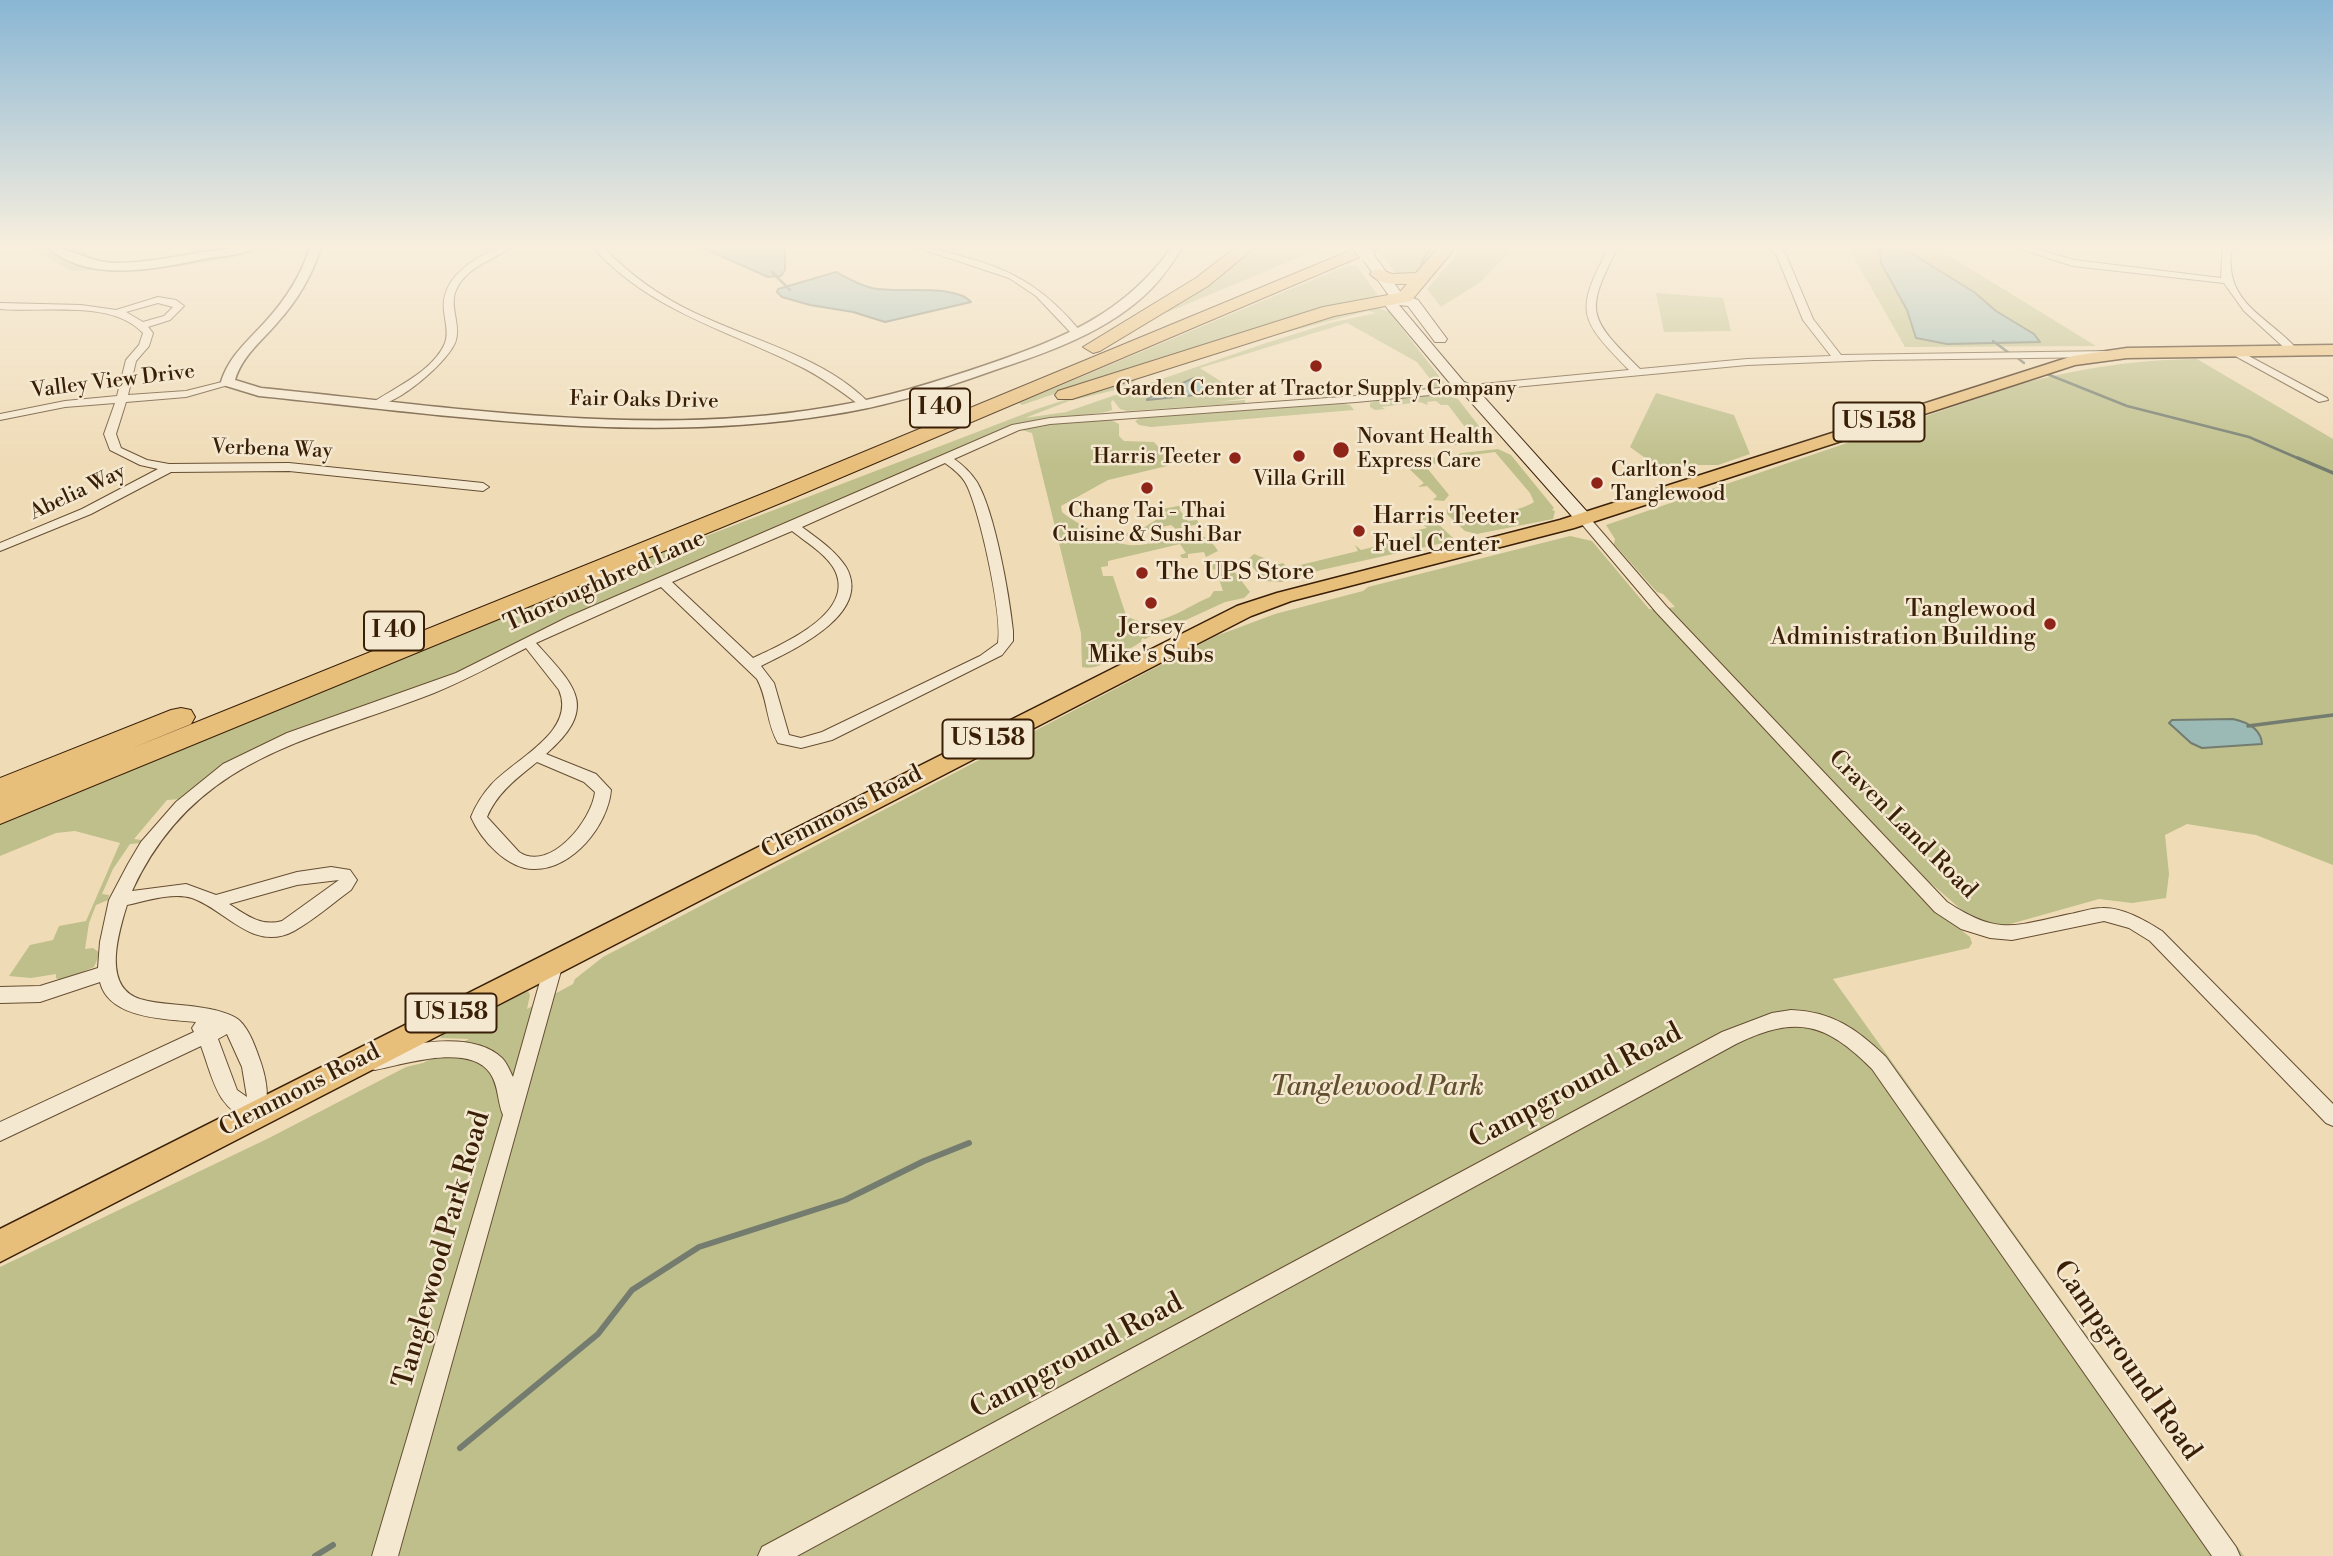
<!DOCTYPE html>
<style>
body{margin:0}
canvas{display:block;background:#efdbb6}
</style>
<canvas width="2333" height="1556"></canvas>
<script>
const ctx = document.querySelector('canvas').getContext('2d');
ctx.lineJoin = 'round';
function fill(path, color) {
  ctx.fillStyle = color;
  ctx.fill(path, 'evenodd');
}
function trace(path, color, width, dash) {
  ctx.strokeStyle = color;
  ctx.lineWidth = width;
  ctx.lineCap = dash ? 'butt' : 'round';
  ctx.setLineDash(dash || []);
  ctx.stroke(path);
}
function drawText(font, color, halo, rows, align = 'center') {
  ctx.font = font + ' "Libre Bodoni",serif';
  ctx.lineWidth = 5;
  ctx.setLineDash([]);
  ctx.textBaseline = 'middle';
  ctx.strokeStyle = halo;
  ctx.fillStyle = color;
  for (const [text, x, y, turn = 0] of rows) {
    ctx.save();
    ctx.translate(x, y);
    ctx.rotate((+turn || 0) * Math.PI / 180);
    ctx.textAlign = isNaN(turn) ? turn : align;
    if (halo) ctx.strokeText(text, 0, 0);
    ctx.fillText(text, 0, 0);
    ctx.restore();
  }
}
const green = new Path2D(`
 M27 247H75L102 261 132 263 226 247H295L177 267 72 271Z
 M1254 247H1324L1168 312 1164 310Z
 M1390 247H1443L1416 275 1396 274 1382 254Z
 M1464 247H1515L1479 283 1441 307 1427 289Z
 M1848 247H1935L2096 346 1905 347Z
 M1356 265 1379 297 1089 382 1022 405 1019 403 1346 266Z
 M1656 293 1723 298 1731 331 1664 332Z
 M1373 306 1389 312 1446 385 1439 388 1363 392 1358 386 1360 382 1367 383 1373 389 1424 386 1431 380 1417 362 1347 323 1200 368 1247 398 1219 402 1245 400V403L1127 411 1120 409 1113 400 1111 402 1112 410 1106 412 1017 424 537 633 461 672 216 770 180 799 167 800 134 839 142 840 141 843 130 844 113 869 102 894 109 895 108 900 96 905 89 923 85 949 93 948 100 953 94 967 61 981 56 978V974L31 978 9 976 30 945 53 940 59 926 86 921 120 843 75 831 56 833 0 856V825L589 581 1037 409 1323 316ZM1368 311 1376 313 1330 323 1266 343 1066 412 1025 418 1069 401 1128 387 1137 379 1272 336Z
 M2197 359 2333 439V865L2256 835 2187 824 2165 835 2169 874 2166 898 2132 903 2099 899 2003 926 1983 924 1964 912 1926 879 1668 608 1675 607 1663 594 1657 592 1614 544 1615 539 1606 525 2023 383C2085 368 2132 360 2197 359Z
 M1656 393 1734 415 1750 454 1718 465H1655L1630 447Z
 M1442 394 1458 399 1489 439 1488 441 1454 445 1444 443 1443 439 1448 442 1466 440 1464 437 1471 435 1448 405H1441L1436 401 1427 402 1428 405 1420 402 1381 407 1385 409 1375 410 1370 407V403L1379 400Z
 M1339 403 1350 405 1354 410 1151 427 1139 425 1135 421 1142 417Z
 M1111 420 1119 424V436L1124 441 1154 442 1172 462 1167 466 1108 480 1061 506 1062 512C1073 522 1115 544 1129 545 1162 549 1196 514 1218 551L1206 557 1204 552 1188 554V558H1182L1180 555 1186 553 1180 544 1108 561V566L1101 567 1103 576H1113L1126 615C1152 635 1187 606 1210 597L1214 591H1223L1216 570 1207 568 1216 563 1230 566 1250 592 1244 598 1225 602 1145 639 1142 638 1141 642C1125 651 1100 672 1082 667L1081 633 1032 433 1019 429 1046 424Z
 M1498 449 1511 455 1554 508 1552 510 1555 511 1553 519 1477 534 1465 531 1447 514V509C1459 504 1462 512 1473 514 1490 516 1520 511 1534 502L1530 493 1495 452 1465 456 1467 461H1458L1454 458 1461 453Z
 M1432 457 1440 458 1443 462 1418 467 1427 468 1449 495 1444 501 1433 500 1437 496 1427 486 1418 487 1424 483 1403 463H1395L1400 460Z
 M1183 505 1186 507 1179 509 1188 521 1197 520 1199 524 1176 529 1171 525 1143 531 1144 536 1131 539 1125 535 1127 533 1132 535 1167 513 1163 509Z
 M1422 514 1430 516 1453 538 1443 543 1321 570 1282 582 1264 581 1247 560 1254 554 1264 558 1271 566 1283 563 1288 568 1358 551 1355 545 1361 550 1417 536 1413 531 1427 528 1418 519Z
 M1570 536 1592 541 1649 609 1655 610 1948 920 1970 937 1972 943 1969 948 1833 979 2244 1556H0V1267L269 1138 406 1067 423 1063 469 1039 440 1038 443 1034 528 991 530 995 527 1009 573 984 575 979 603 957 1216 636 1275 614 1363 591 1368 587Z`);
const water = new Path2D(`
 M701 247H785V270L781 276 768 277Z
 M1877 247 1906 250 1974 292 1996 311 2034 334 2040 342 1947 344 1916 338 1907 310 1881 263 1880 250Z
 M836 272C847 278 859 285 872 288 897 294 955 283 971 302L885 322 853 312 810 305 782 297 777 292 778 289Z
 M1194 378 1215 393 1147 400 1148 398Z
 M2233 719C2247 722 2261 729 2262 744L2202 748 2191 743 2169 723 2172 720Z`);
const streamFar2 = new Path2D(`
 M1421 264 1431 247
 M772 272 790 290
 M1993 341 2009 353
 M2015 356 2024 363
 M2047 374 2127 406 2249 437 2302 460`);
const streamFar1 = new Path2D(`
 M2298 458 2333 473
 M2248 726 2333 715`);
const stream = new Path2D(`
 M460 1448 598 1334 632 1290 699 1247 845 1200 924 1161 969 1143
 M315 1556 333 1545`);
const minor = new Path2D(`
 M499 247H512C494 260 468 266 457 288 448 305 461 323 456 340 451 360 394 408 375 405V401C398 386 434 370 445 343 449 333 445 322 444 311 440 278 473 259 499 247Z
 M593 247H603C630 275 659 296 695 313 753 341 826 357 871 405L862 407C841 391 819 375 795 364 724 329 647 309 593 247Z
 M916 247C933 247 948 252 964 257 1017 271 1047 291 1082 333L1073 335 1036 296 1009 278Z
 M1609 247H1618C1584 313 1588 317 1640 369L1747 359 1831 356 1803 320 1777 256 1769 247H1779L1786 255 1813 319 1841 355 2108 351 2113 354 2108 357 1874 360 1747 365 1356 402 1050 424 1019 430 954 459C963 465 971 473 977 482 995 513 1009 594 1013 631V641L1002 655 832 740 801 748 778 743C766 722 768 699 757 679L661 587 536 643C575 686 600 707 546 754L596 774 611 790C608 825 573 869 535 869 508 870 481 840 471 817 476 805 482 795 491 785 514 759 577 732 559 690L526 648C495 664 466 680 434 693 309 742 195 755 132 891L186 884 216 895 297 872 331 867 350 870 357 880 351 890C333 903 314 920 294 931 253 953 225 909 192 898 172 892 146 901 127 905 118 934 102 987 140 999 161 1005 183 1004 204 1008 216 1010 230 1013 239 1020 250 1030 256 1049 261 1063 267 1081 270 1102 262 1120L255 1123C216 1109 214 1081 201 1046L0 1141V1122L194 1032 192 1028 196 1022C166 1019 109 1019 100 982L40 1002 0 1003V987L40 986 98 968 100 942 109 900 128 864 141 842 176 802 223 764 287 733 456 673 568 617 1012 425 1050 418 1356 396 1629 370C1578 318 1575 312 1609 247ZM945 463C952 468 960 474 965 482 979 505 1003 617 998 643L980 656 822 732 801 738 789 735 774 683 761 666C793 650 873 614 846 567 835 550 818 539 802 527ZM792 531C806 542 823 552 833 567 860 611 783 644 753 658L672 582ZM537 762 584 782 595 792C592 820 550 873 519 852L487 817C497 793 517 778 537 762ZM339 880 282 921C261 927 246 915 229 904L297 885ZM227 1034 242 1067 247 1097 237 1090 218 1039Z
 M2014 247H2029L2074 260 2221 278 2223 247H2232C2222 303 2267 315 2298 350L2289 352 2244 311 2224 283 2073 266Z
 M158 297 176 300 184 306 170 320 148 327 153 333 149 346 136 361 128 395 186 391 230 380 235 383 186 397 126 402 116 434 121 448 147 460 169 464 289 463 483 483 489 487 483 491 289 471 171 472 91 514 0 551V543L82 509 158 469 140 465 110 450 104 434 115 403 65 407 0 420V414L65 401 117 396 126 360 139 345 143 333C112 299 43 313 0 309V303L81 305 116 310ZM158 303 173 307 164 316 143 322 126 312Z
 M2232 347 2327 398 2328 400 2319 402 2228 352 2227 350Z
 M1584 515 1588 516 1666 606 1947 902C1999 936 2014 926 2070 914 2081 912 2092 908 2102 908 2123 907 2146 921 2162 931L2333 1104V1126L2326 1123 2150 941 2129 928 2104 921 2012 940 1990 938 1961 929 1935 912 1656 612 1580 522V516Z
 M555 953 561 955 564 960 398 1556H372L503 1115C497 1101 499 1086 490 1073 469 1043 405 1064 375 1070L368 1068 365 1062 368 1056C403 1044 472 1029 502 1058 507 1063 510 1071 513 1077L546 960 549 955Z
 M1791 1010C1832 1011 1858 1030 1886 1057L2236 1547 2240 1556H2212L1872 1069C1825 1022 1796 1015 1736 1044L797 1556H758L762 1547 1722 1032 1772 1013Z`);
const tertiary = new Path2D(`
 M47 247C71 247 90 263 115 263 163 263 209 247 256 247 244 255 224 256 209 258 158 268 91 285 47 247Z
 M310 247H321C312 276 297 301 277 323 261 342 242 356 235 380L261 388C446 406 645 439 830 407 885 398 936 382 989 364 1064 338 1124 314 1172 247H1183C1173 262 1163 277 1151 289 1110 331 1047 353 992 371 939 390 885 407 829 415 641 445 447 415 259 396L223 385 221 382C229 356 248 341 266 321 286 299 301 276 310 247Z`);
const secondary = new Path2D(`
 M1366 250 1371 251 1402 294 1418 300 1447 339 1445 342H1435L1408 306 1399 305 1464 382 1474 386 1590 515 1593 519 1590 523H1578L1462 392 1454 388 1387 308 1385 305 1390 297 1359 254Z`);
const primary = new Path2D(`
 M2333 345V355L2127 358 2075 365 1574 528 1291 601 1251 616 0 1262V1229L1237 606 1277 593 1560 520 2073 356 2127 348Z`);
const motorway = new Path2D(`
 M1236 247H1255L1208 286 1100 351 1093 353 1083 347 1196 278Z
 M1359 247H1383L788 500 0 824V801L3 800 0 801V778L171 710 181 708 191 710 195 717 191 724 130 749 772 490Z
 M1439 247H1456L1411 301 1334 316 1072 399H1058L1055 395 1058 391 1323 307 1399 293 1407 284C1393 284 1380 285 1370 274L1373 270 1379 269 1392 274 1416 273Z`);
const secondaryBridge = new Path2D(`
 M1361 247 1366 254`);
const markers = [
 [1316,366,7,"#8f2418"],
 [1341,450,9,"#8f2418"],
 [1299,456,7,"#8f2418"],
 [1235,458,7,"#8f2418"],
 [1597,483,7,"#8f2418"],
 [1147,488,7,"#8f2418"],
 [1359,531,7,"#8f2418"],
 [1142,573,7,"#8f2418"],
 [1151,603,7,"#8f2418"],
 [2050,624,7,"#8f2418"]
];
const farStreetnames = [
 ["Valley View Drive",113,382,-7],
 ["Fair Oaks Drive",644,401,1],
 ["Verbena Way",272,450,2],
 ["Abelia Way",78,493,-25]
];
const farPoinames = [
 ["Garden Center at Tractor Supply Company",1316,390],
 ["Novant Health",1357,438,"left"],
 ["Express Care",1357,462,"left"],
 ["Harris Teeter",1221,458,"right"],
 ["Carlton's",1611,471,"left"],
 ["Tanglewood",1611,495,"left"],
 ["Villa Grill",1299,480],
 ["Chang Tai - Thai",1147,512],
 ["Cuisine & Sushi Bar",1147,536]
];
const shields = [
 [940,408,60],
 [1879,422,91],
 [394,631,60],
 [988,739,91],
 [451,1013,91]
];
const shieldNames = [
 ["I 40",940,408],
 ["US 158",1879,422],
 ["I 40",394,631],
 ["US 158",988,739],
 ["US 158",451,1013]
];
const poiNames = [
 ["Harris Teeter",1373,517],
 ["Fuel Center",1373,545],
 ["The UPS Store",1156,573],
 ["Tanglewood",2036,610,"right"],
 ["Administration Building",2036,638,"right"],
 ["Jersey",1151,628,"center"],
 ["Mike's Subs",1151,656,"center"]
];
const streetNames = [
 ["Thoroughbred Lane",605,582,-24],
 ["Clemmons Road",842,813,-27],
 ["Craven Land Road",1902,825,45],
 ["Clemmons Road",300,1091,-27]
];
const nearStreetnames = [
 ["Campground Road",1576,1087,-28],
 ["Tanglewood Park Road",443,1250,-74],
 ["Campground Road",1077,1357,-28],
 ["Campground Road",2126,1361,55]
];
const nearParknames = [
 ["Tanglewood Park",1377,1088]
];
fill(green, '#bebf8b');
fill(water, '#9bbab5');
trace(water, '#747c6f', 2);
trace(streamFar2, '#747c6f', 2.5);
trace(streamFar1, '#747c6f', 3.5);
trace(stream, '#747c6f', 6);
trace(minor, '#664e32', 2);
trace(tertiary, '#664e32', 3);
trace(secondary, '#391f06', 2);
trace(primary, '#391f06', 3);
trace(motorway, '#391f06', 2);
fill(minor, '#f5e8d0');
fill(tertiary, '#f5e8d0');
fill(secondary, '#f5e8d0');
fill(primary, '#e8be7b');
fill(motorway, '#e8be7b');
trace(secondaryBridge, '#391f06', 17, []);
trace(secondaryBridge, '#f5e8d0', 15);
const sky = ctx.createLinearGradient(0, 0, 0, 465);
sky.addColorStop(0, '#89b6d4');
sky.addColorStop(0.53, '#f8efde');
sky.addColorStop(1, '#f8efde00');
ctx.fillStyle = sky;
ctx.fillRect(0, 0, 2333, 465);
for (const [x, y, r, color] of markers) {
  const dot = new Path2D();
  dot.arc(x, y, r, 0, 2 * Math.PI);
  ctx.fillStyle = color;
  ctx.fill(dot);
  trace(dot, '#f5e8d0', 2.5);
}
drawText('21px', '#391f06', '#f5e8d0', farStreetnames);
drawText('21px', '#391f06', '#f5e8d0', farPoinames);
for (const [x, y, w] of shields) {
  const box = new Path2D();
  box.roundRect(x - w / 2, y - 19.5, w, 39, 5);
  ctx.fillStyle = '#f5e8d0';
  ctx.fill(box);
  trace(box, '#391f06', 2);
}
drawText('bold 23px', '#391f06', null, shieldNames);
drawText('24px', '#391f06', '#f5e8d0', poiNames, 'left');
drawText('24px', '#391f06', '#f5e8d0', streetNames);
drawText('28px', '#391f06', '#f5e8d0', nearStreetnames);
drawText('italic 28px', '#614f2e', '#f5e8d0', nearParknames);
</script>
